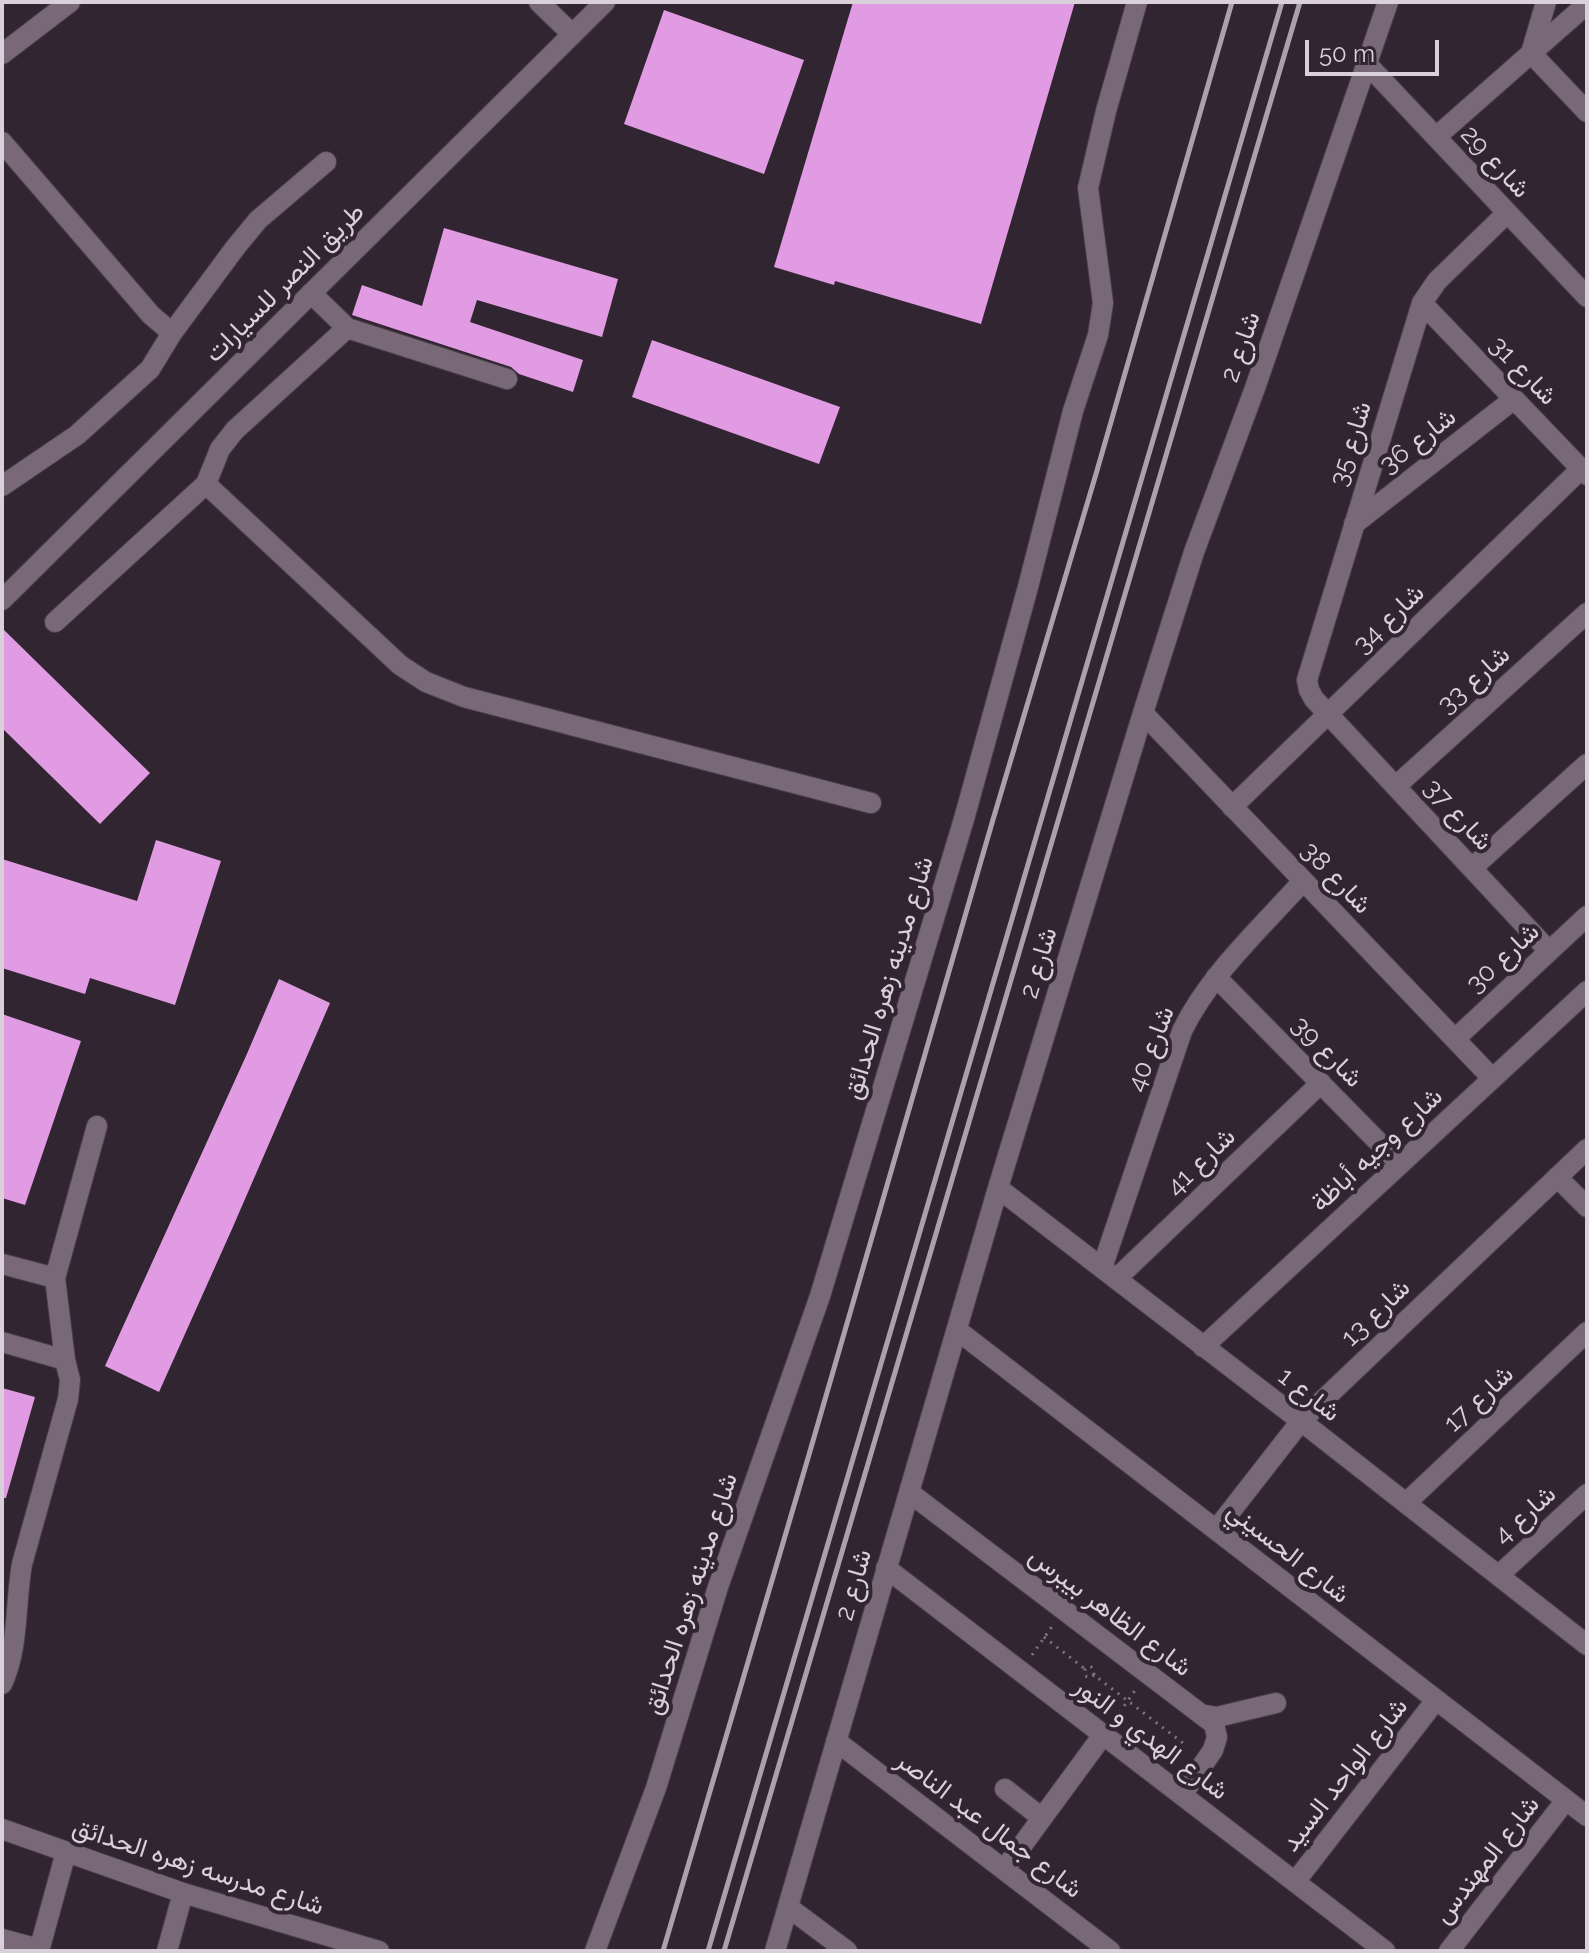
<!DOCTYPE html>
<meta charset="utf-8">
<style>
body{margin:0}
#map{position:relative;width:1589px;height:1953px;overflow:hidden;background:#322532;font-family:Raleway,sans-serif}
canvas{display:block}
.frame{position:absolute;inset:0;border:4px solid #d9d0d9;pointer-events:none}
.scale{position:absolute;left:1305px;top:40px;width:134px;height:36px;box-sizing:border-box;border:4px solid #d9d0d9;border-top:0;padding-left:10px;font-size:24px;line-height:28px;white-space:nowrap;color:#d9d0d9;-webkit-text-stroke:6px #322532;paint-order:stroke}
</style>
<div id="map">
<canvas width="1589" height="1953"></canvas>
<div class="frame"></div>
<div class="scale">50 m</div>
</div>
<script>
const ctx = document.querySelector('canvas').getContext('2d');
ctx.lineJoin = 'round';
function fill(path, color) {
  ctx.fillStyle = color;
  ctx.fill(path, 'evenodd');
}
function trace(path, color, width, dash) {
  ctx.strokeStyle = color;
  ctx.lineWidth = width;
  ctx.lineCap = dash ? 'butt' : 'round';
  ctx.setLineDash(dash || []);
  ctx.stroke(path);
}
function drawText(font, color, halo, rows, align = 'center') {
  ctx.font = font + ' Raleway,Vazirmatn,sans-serif';
  ctx.lineWidth = 8;
  ctx.setLineDash([]);
  ctx.textBaseline = 'middle';
  ctx.strokeStyle = halo;
  ctx.fillStyle = color;
  for (const [text, x, y, turn = 0] of rows) {
    ctx.save();
    ctx.translate(x, y);
    ctx.rotate((+turn || 0) * Math.PI / 180);
    ctx.textAlign = isNaN(turn) ? turn : align;
    if (halo) ctx.strokeText(text, 0, 0);
    ctx.fillText(text, 0, 0);
    ctx.restore();
  }
}
const building = new Path2D(`
 M853 2H1075L981 324 835 281 834 285 774 267Z
 M664 10 804 60 764 174 624 124Z
 M444 228 618 279 602 337 477 300 470 322 583 360 573 392 519 374 511 367 352 315 362 285 422 306Z
 M652 340 840 407 819 464 632 397Z
 M2 628 150 773 100 824 2 728Z
 M156 840 221 861 175 1005 90 978 85 994 2 968V859L137 901Z
 M279 979 330 1003 232 1229 159 1392 105 1366 246 1056Z
 M2 1014 81 1041 25 1205 2 1198Z
 M2 1388 35 1397 6 1498H2Z`);
const path = new Path2D(`
 M1044 1637 1085 1669
 M1032 1655 1053 1625
 M1094 1675 1090 1678 1085 1676V1669L1090 1666 1094 1669V1675L1183 1743
 M1115 1719 1136 1689`);
const minor = new Path2D(`
 M539 2 572 34
 M1546 2 1531 53 1587 112
 M2 54 70 2
 M1366 63 1587 297
 M1436 137 1587 4
 M2 142 151 315 172 333 235 248 258 220 326 162
 M1507 213 1437 281 1422 303 1307 680 1309 690 1314 699 1549 951
 M311 293 347 328 507 379
 M1422 303 1587 475
 M206 484 400 665 426 682 464 697 871 803
 M2 486 77 435 150 369 172 333
 M1354 524 1514 399
 M2 600 605 2
 M55 622 206 484 220 449 235 430 347 328
 M1143 713 1492 1078
 M1396 786 1587 613
 M1232 807 1581 469
 M1472 868 1587 764
 M1216 977 1400 1164
 M1455 1039 1587 916
 M1557 1177 1587 1207
 M998 1188 1301 1421 1587 1645
 M2 1264 55 1278 97 1126
 M1102 1268 1182 1031C1209 975 1262 927 1303 881
 M55 1278 65 1360
 M1116 1279 1321 1083
 M957 1330 1587 1816
 M2 1342 65 1360 70 1380 68 1399 22 1564C15 1603 19 1648 2 1684
 M1203 1347 1587 991
 M910 1493 1214 1724 1217 1737 1213 1750 1182 1795
 M1406 1503 1587 1332
 M1216 1530 1301 1421 1587 1149
 M886 1568 1385 1951
 M1499 1575 1587 1494
 M1204 1715 1217 1717 1276 1703
 M836 1741 1110 1951
 M1005 1789 1042 1818
 M2 1829 183 1893 379 1951
 M1004 1870 1103 1735
 M1295 1882 1436 1700
 M788 1907 847 1951
 M2 1939 39 1949
 M39 1951 66 1852
 M167 1951 183 1893
 M595 1951 656 1788 718 1587 820 1296 964 819 1028 587 1073 411 1098 335 1103 303 1088 188 1106 111 1137 2
 M775 1951 998 1188 1143 713 1194 552 1255 388 1388 2
 M1449 1951 1566 1800`);
const rail = new Path2D(`
 M663 1951 808 1458 992 823 1096 474 1232 2
 M708 1951 1282 2
 M724 1951 1300 2`);
const streetNames = [
 ["شارع 29",1495,162,47],
 ["طريق النصر للسيارات",285,283,-45],
 ["شارع 2",1241,347,-71],
 ["شارع 31",1523,371,46],
 ["شارع 36",1418,441,-38],
 ["شارع 35",1351,444,-73],
 ["شارع 34",1389,619,-44],
 ["شارع 33",1474,680,-42],
 ["شارع 37",1458,815,47],
 ["شارع 38",1336,878,46],
 ["شارع 30",1503,958,-43],
 ["شارع 2",1039,963,-73],
 ["شارع مدينه زهره الحدائق",889,978,-73],
 ["شارع 40",1151,1049,-69],
 ["شارع 39",1327,1052,45],
 ["شارع وجيه أباظة",1377,1150,-43],
 ["شارع 41",1201,1162,-44],
 ["شارع 13",1376,1313,-44],
 ["شارع 1",1309,1395,38],
 ["شارع 17",1479,1399,-43],
 ["شارع 4",1525,1515,-42],
 ["شارع الحسيني",1288,1553,38],
 ["شارع 2",854,1585,-74],
 ["شارع مدينه زهره الحدائق",691,1594,-72],
 ["شارع الظاهر بيبرس",1110,1612,37],
 ["شارع الهدي و النور",1151,1739,37],
 ["شارع الواحد السيد",1345,1775,-52],
 ["شارع جمال عبد الناصر",989,1825,37],
 ["شارع المهندس",1487,1860,-52],
 ["شارع مدرسه زهره الحدائق",198,1867,18]
];
fill(building, '#e19be2');
trace(minor, '#4c404c', 22);
trace(path, '#807580', 3, [2, 6]);
trace(minor, '#796978', 20);
trace(rail, '#aba1ab', 5);
drawText('26px', '#d9d0d9', '#322532', streetNames);
</script>
